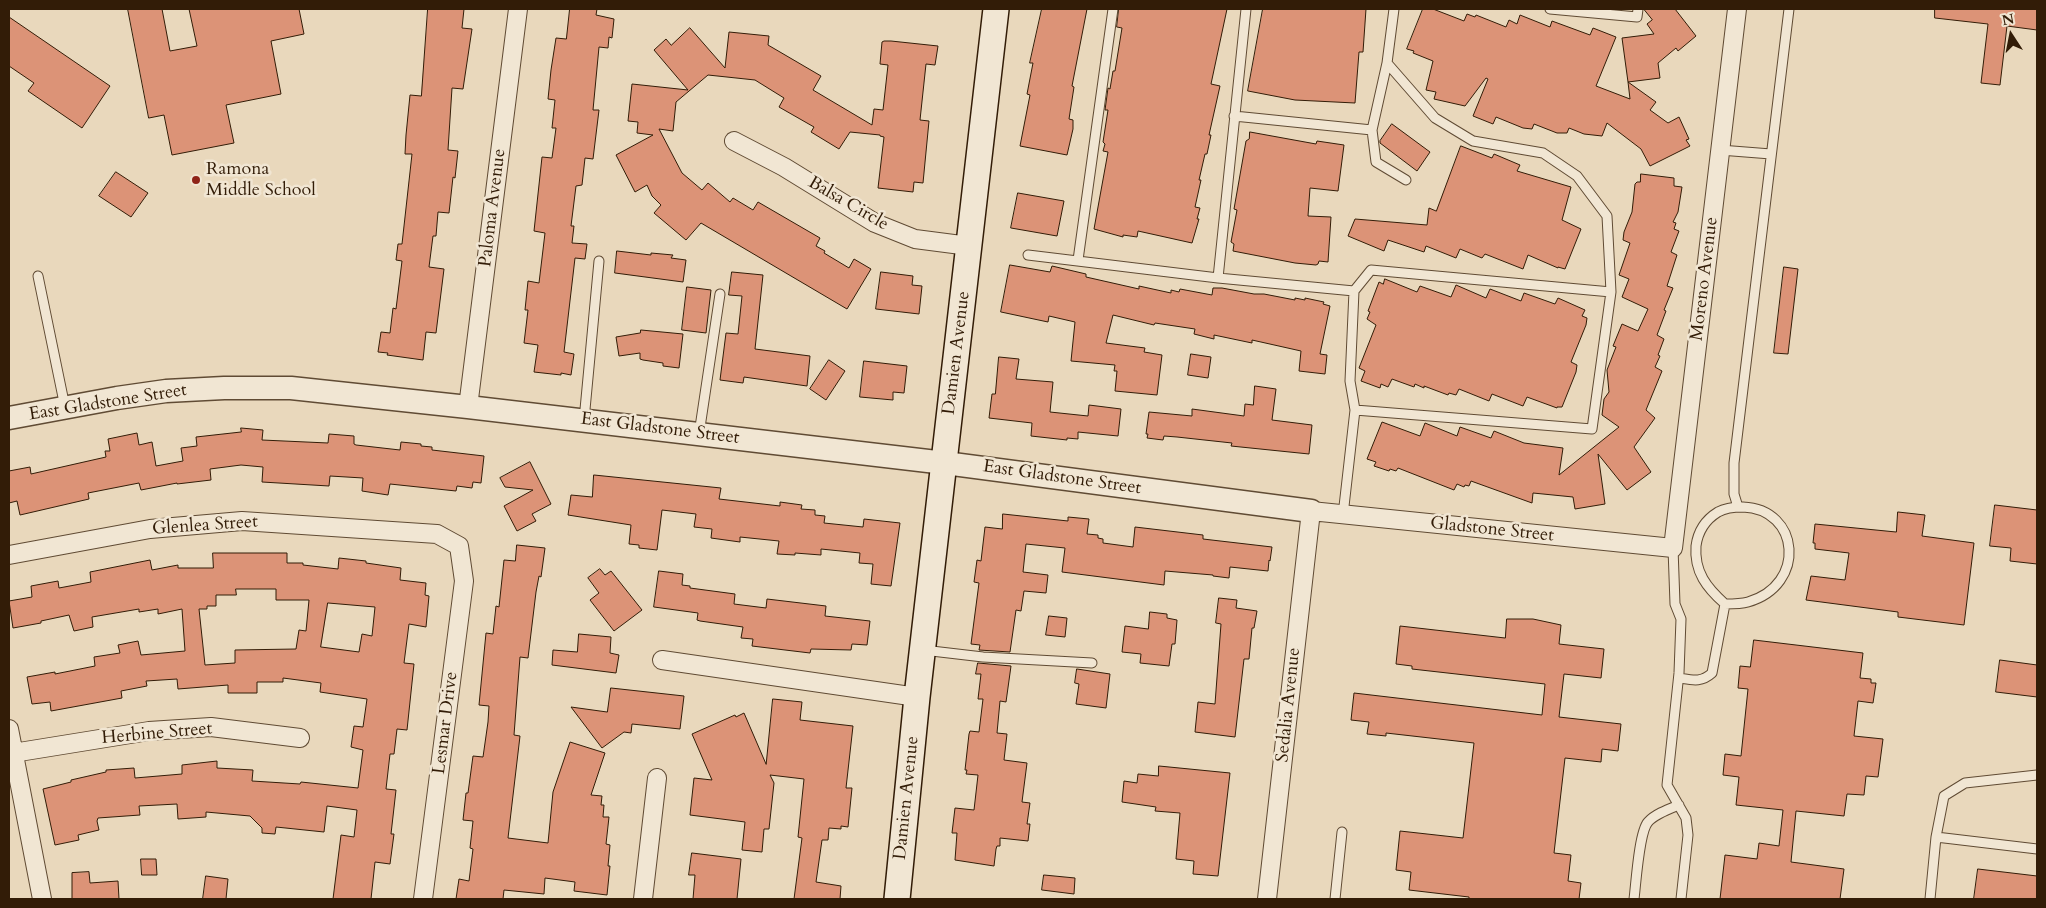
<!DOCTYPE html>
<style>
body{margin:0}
#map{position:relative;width:2046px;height:908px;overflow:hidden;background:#e9d8bc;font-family:Cardo,serif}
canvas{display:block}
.frame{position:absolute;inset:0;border:10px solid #321c07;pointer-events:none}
.north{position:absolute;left:1986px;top:10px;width:50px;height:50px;-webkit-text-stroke:4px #f1e6d3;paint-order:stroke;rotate:349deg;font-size:14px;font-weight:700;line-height:20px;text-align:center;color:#321c07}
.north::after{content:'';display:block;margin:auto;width:18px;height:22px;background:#321c07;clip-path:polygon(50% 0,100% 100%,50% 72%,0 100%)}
</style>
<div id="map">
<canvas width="2046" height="908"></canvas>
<div class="frame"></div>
<div class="north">N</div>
</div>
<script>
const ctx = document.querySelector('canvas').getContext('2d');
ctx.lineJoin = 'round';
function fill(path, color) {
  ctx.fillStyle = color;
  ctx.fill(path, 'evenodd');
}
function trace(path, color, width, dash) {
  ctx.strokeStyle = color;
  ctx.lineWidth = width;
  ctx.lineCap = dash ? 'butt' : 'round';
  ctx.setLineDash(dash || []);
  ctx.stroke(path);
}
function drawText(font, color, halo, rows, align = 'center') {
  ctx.font = font + ' Cardo,serif';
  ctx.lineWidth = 5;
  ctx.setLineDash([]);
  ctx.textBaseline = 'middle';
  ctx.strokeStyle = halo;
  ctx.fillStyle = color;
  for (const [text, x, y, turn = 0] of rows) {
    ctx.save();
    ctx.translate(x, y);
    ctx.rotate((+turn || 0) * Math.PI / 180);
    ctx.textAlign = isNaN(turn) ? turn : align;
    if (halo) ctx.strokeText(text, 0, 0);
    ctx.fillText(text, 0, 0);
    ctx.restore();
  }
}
const building = new Path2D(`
 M128 9H162L170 51 197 46 189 9H299L304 34 271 41 281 94 226 105 234 143 172 155 164 115 149 118Z
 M428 9H464L462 28 472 29 463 89 452 88 448 150 458 151 455 178 453 177 449 213 438 212 436 236H433L429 267 444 269 436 333 426 332 423 360 387 355 388 353 378 352 381 332 390 333 393 308 396 309 402 261 396 260 398 244H402L412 154H405L406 135 410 95 421 96Z
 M570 9H597L596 15 614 19 612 38 609 37 608 48 599 47 593 110H599L593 159 585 158 582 185 576 186 571 226H574L572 243 587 244 585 259 575 258 564 352 574 354 571 375 561 373V375L534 372 538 345 524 343 528 310H525L528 281 539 283 545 233 534 231 542 157 552 158 556 128H552L555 100 548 99 551 70 556 38 566 39Z
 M1042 9H1087L1072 86 1074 87 1069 119 1073 120V129L1067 155 1020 146 1030 95 1027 94 1033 63H1030Z
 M1119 9H1227L1211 84 1220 86 1209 135H1211L1207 154H1205L1199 180H1201L1195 207 1200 208 1197 219H1199L1192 243 1138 231 1137 237 1123 235V237L1094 229 1108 152 1103 151 1105 144 1103 142 1108 110H1105L1108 88 1110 89 1113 71H1115L1122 28 1117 27Z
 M1263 9H1366L1363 52H1359L1355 103 1295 100 1248 91Z
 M1423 9H1433L1464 21 1467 14 1475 17 1476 15 1506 27 1509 20 1517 24 1520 15 1550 27 1552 21 1590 35 1593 28 1616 37 1596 86 1630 99 1628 82 1656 102 1650 110 1668 123 1679 117 1689 139 1686 140 1690 146 1650 166 1641 149 1607 123 1602 136 1584 134 1569 128 1567 133H1557L1534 124 1532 129 1523 128 1496 117 1493 124 1473 116 1488 79 1486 78 1465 106 1434 99 1436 92 1426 90 1433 61 1413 53 1414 51 1407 49Z
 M1644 9H1675L1696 36 1678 51 1676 48 1658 63 1660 78 1628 82 1622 38 1654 34 1647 24 1652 20Z
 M1935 9H2037V30L2007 26 2000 85 1981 83 1988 24 1935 18Z
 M9 17 110 86 82 128 28 91 34 83 9 66Z
 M690 28 725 68 729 32 769 36 768 45 821 76 813 90 872 125 874 109 883 110 888 65 880 64 882 42 884 41H891L938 46 935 65 926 64 920 120 929 121 923 183 914 182 913 192 878 188 884 137 880 136V135L850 132 839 149 811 132 814 127 779 107 784 98 755 80 708 75 676 102 673 131 659 129 682 173 702 190 708 183 730 202 733 198 753 210 758 202 820 238 816 246 825 251 824 253 849 268 854 259 871 269 847 309 701 223 686 240 654 213 661 205 652 196 647 185 635 192 616 155 653 135 637 133 638 122 628 121 632 84 688 90 654 50 666 39 671 45Z
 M1392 124 1430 152 1417 171 1380 143V141Z
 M1250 132 1316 144 1317 141 1344 145 1338 191 1310 188 1308 216 1331 217 1328 262 1319 261 1318 264 1316 265 1295 263 1233 251 1234 244 1231 242 1237 210 1234 209 1246 141 1249 139Z
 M1461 146 1492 158 1494 154 1520 165 1517 171 1571 187 1562 220 1581 229 1565 269 1558 267V268L1528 255 1523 269 1485 254 1482 258 1460 249 1456 258 1426 246 1424 252 1388 240 1384 251 1348 236 1355 219 1427 225 1429 208 1436 211Z
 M116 172 148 193 131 217 99 196Z
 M1641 174 1674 178V186L1682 187 1678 212 1673 222 1676 223 1674 229 1679 231 1671 252 1677 255 1667 286 1673 288 1664 310 1666 311 1657 335 1664 339 1658 355 1660 356 1655 367 1662 371 1646 410 1655 418 1634 447 1651 472 1627 490 1598 454 1605 504 1575 509 1573 497 1533 493 1532 503 1471 481 1469 486 1465 485 1464 487 1457 484 1454 490 1398 468 1396 471 1390 469 1389 471 1374 466 1376 462 1367 459 1382 422 1420 436 1425 423 1457 436 1460 427 1491 438 1494 431 1524 443 1563 448 1559 475 1619 427 1602 415 1604 399 1609 392 1607 370 1616 347 1613 346 1622 324 1638 331 1648 309 1622 297 1629 279 1619 275 1630 243 1623 240 1624 232 1632 212 1635 184 1637 182H1640Z
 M1018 193 1064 201 1057 236 1011 228Z
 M617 251 651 255V253L673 255 671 258 686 260 683 282 615 273Z
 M1010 265 1050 272 1052 266 1086 274V277L1139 289V286L1171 293V290L1179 292 1180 289 1212 295 1213 288H1222L1254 294H1264L1295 300V298L1305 300V298L1324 302 1323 304 1330 306 1320 354 1327 355 1325 374 1299 371 1301 351 1252 340V343L1214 335V339L1194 334 1195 329 1155 323 1154 325 1113 315 1106 343 1145 348 1144 352 1162 355 1157 395 1115 391 1117 371H1114L1115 365 1071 361 1075 322 1049 316 1048 322 1001 312Z
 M1784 267 1798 269 1788 354 1774 353Z
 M732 272 763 275 755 349 810 356 807 386 744 377 743 383 720 380 726 333 738 334 742 296 729 295Z
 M881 272 913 276 912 285 922 286 919 314 876 309Z
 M1385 279 1417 292 1420 286 1451 297 1456 285 1486 298 1490 289 1521 301 1524 293 1555 304 1558 298 1585 310 1582 316 1587 318 1586 325 1571 362 1577 365 1576 372 1562 407H1557V408L1527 397 1523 406 1492 394 1489 401 1459 389 1456 395 1449 393 1448 395 1424 386V388L1415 384 1414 387 1392 379 1388 387 1381 384 1380 388 1361 381 1365 371 1359 368 1376 325 1367 319 1370 312 1368 311 1379 282 1383 284Z
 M687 287 711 290 706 333 682 330Z
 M641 330 683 334 679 368 663 366V363L643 360 640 359V353L619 356 616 337 640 333Z
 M1191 354 1211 357 1208 378 1188 375Z
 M999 357 1019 359 1016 379 1053 382 1050 412 1088 416 1089 405 1121 409 1118 436 1078 432V439L1067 438V440L1031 436 1032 423 989 418 992 394H995Z
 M829 360 845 371 826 400 810 389Z
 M864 361 907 366 904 393 893 392V400L860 397Z
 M1255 386 1276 389 1272 420 1312 425 1309 454 1231 446 1232 443 1177 437 1164 436 1163 440 1147 438 1148 434H1146L1149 412 1192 416V409L1244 416 1245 404 1253 405Z
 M241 428 263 430 262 440 328 443 329 434 354 436V444L356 445 400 450 401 442 421 444V446L432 447V450L484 456 481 483 473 482 472 488 457 486 456 491 390 484 388 495 362 491 363 478 330 476 329 486 262 482 263 467 241 465 210 469 211 480 177 484V483L141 490 139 483 88 493 89 499 20 515 17 501 9 503V471L30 467 31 474 106 457 105 451H110L108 439 137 433 139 445 152 442 156 466 183 461 181 448 197 446 196 437 241 432Z
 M530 462 551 504 532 514 536 521 517 531 504 506 533 490 505 487 500 478Z
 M594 475 721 488 719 499 780 506V502L802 505 801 509 815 510V515L825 516 824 523 863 527 864 519 900 523 891 586 871 584 873 564 859 563 860 553 821 549V555L795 553V555L777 554 779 541 740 537V542L711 538 712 529 694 527 696 514 662 510 657 550 639 548V545L629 544 631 525 568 515 571 495 592 497Z
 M1995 505 2037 510V564L2010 561 2011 548 1990 546Z
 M1898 512 1925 515 1922 536 1974 543 1964 625 1898 617V612L1806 600 1811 576 1845 580 1849 553 1815 549V543H1813L1815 524 1896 532Z
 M1003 514 1068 521V517L1089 519 1087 534 1098 535V538L1103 539V543L1133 547 1135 527 1203 535V539L1272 547 1270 561 1269 560 1268 571 1230 567 1229 578 1213 576V575L1165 571 1164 585 1062 572 1065 548 1026 544 1023 572 1048 575 1046 593 1024 591 1021 611 1016 610 1010 652 979 650 980 645 971 644 979 583 974 582 977 560 981 561 985 527 1002 529Z
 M517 545 545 548 541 577 539 576 536 592 528 658 520 657 514 735 520 736 508 838 548 843 553 792 570 742 605 753 591 795 602 796 601 805H604L603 817H609L606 844 610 845 608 866H610L607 895 574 891 575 882 545 878 544 894 504 890 503 899H456L459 879 469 881 473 849 470 848 473 821 463 820 466 793H468L473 756 483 757 488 722 489 706 479 705 486 633 493 634 496 606 499 607 504 560 515 561Z
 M213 553H287V563H303V565L338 569 339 558 366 561V563L401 568 400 580 426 583 425 595 429 596 426 627 409 624 404 663 414 664 407 730 397 729 394 754H390L386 789 396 790 391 834H394L390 864 375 862 371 899H333L341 835 354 837 357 810 327 806 324 832 276 827 275 834 262 833V828L250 816 206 812V817L178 819 177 804 139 806 140 815 98 818 97 821 99 830 78 835 79 840 55 845 43 789 71 782V780L106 772V770L134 768 135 778 182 774V765L217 761V768L253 770 252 781 300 784 301 782 358 788 363 750 351 747 354 726 363 727 367 699 320 692 321 683 283 678V682H257V693H228V685L178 689 177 679 146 681 147 686 121 691 122 698 51 711 50 702 32 704 27 677 55 672V674L95 666 94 657 120 653 118 645 138 641 141 655 185 651 182 609 158 614V609L139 612V609L92 617 93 627 74 631 69 615 41 621V623L13 628 9 601 32 597 31 586 58 581 59 588 91 582 90 572 150 560 152 570 178 565V568H213ZM236 589H276V600H309L306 631 299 630 296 649 235 650V663L205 665 199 609H207V606H216V595H236ZM328 603 375 607 372 636 362 634 359 652 321 647Z
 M600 569 605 575 611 571 642 610 614 631 590 600 599 593 588 578Z
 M659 571 683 574 682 585 690 586V588L735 594 734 604 766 608 767 599 826 606 825 616 870 621 867 645 852 644 851 650 811 649 810 653 752 646 753 639 741 638 743 627 700 621 697 620 698 613 654 607Z
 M1219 598 1237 600 1236 608 1257 611 1254 628H1252L1249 659H1244L1235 737 1195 732 1198 702 1215 704 1221 624 1216 623Z
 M1150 612 1167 614V618L1177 620 1175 644H1172L1169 666 1140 663 1141 654 1122 652 1125 626 1148 629Z
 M1049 616 1067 618 1065 637 1046 635Z
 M1507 619H1533L1561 625 1559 644 1604 649 1601 678 1564 674 1559 717 1621 724 1618 751 1602 749 1601 762 1565 758 1554 853 1571 855 1568 881 1581 883 1579 899H1469V897L1409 890 1411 872 1396 870 1400 831 1463 838 1474 743 1386 733V736L1367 734 1369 722 1351 720 1354 693 1542 715 1545 684 1412 669V666L1396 664 1400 626 1505 638Z
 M579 634 611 637 610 653 619 655 616 673 552 665 553 650 577 652Z
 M1754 640 1863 653 1860 678 1871 679V683H1876L1873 703 1858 701 1854 736 1883 739 1878 777 1866 776 1864 795 1847 794 1844 816 1796 811 1791 862 1844 869 1840 899H1720L1725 855 1757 859 1759 843 1779 846 1783 810 1736 805 1739 777 1723 775 1725 754 1741 756 1748 689 1738 688 1740 666 1750 667Z
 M2000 660 2037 665V697L1996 692Z
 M978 663 1011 666 1006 702 1000 701 997 733 1007 734 1004 760 1027 763 1022 802 1030 803 1027 824H1030L1028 841 1000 838V846H997L996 849 994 866 955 860 957 833H952L955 808 974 810 978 775 966 774 967 770H965L969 734 970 731 979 732 983 699H978L981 674H976Z
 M1077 669 1110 674 1106 708 1076 704 1079 684 1075 683Z
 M611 688 684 696 680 729 632 724 631 733 624 732 602 748 571 707 607 712Z
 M773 699 802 702 800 720 853 726 846 788H852L848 827 841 826V829L829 828 828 840H822L816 882 841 886 840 899H794L802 838 798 837 804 779 770 775 774 783 769 829H764L762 852 742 850 745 822 690 815 694 778 712 780 692 734 735 715 736 717 744 713 766 764Z
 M1159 766 1230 773 1218 876 1193 874 1194 861 1176 859 1180 813 1155 811 1156 807 1122 802 1124 781 1137 783 1138 774 1158 776Z
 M692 853 741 859 737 899H693L695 875H689Z
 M141 859H156L157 875H142Z
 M1978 869 2037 876V899H1974Z
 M89 872 90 883 118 881 119 899H72V873Z
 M1044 875 1075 878 1074 894 1042 890Z
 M206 876 228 879 226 899H203Z`);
const service = new Path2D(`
 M1394 9 1387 63 1372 130 1376 162 1406 180
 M1550 9 1637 17 1638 9
 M1234 116 1372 130
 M1720 150 1771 154
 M1028 255 1218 278 1354 291
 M1078 260 1113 9
 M38 276 65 407
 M1218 278 1246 9
 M1355 410 1592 429 1611 292 1607 216 1577 176 1543 153 1473 141 1435 118 1387 63
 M584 420 599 261
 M699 434 720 294
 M1738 507 1734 494V463L1789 9
 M1343 515 1355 410 1350 381 1354 291 1371 270 1611 292
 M1673 548 1675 604 1681 619 1679 673 1667 785 1686 818 1688 835 1681 899
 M923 650 983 657 1092 663
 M1679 678C1692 680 1701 683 1712 673L1725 604C1733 604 1741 604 1748 602 1807 585 1800 509 1743 507 1735 507 1725 508 1718 512 1705 520 1698 531 1696 546 1694 572 1707 588 1725 604
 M1936 837 1944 796 1965 783 2037 775
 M1335 899 1342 832
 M1634 899C1636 884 1639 832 1648 822 1655 814 1669 809 1679 805
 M1930 899 1936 837 2037 849`);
const minor = new Path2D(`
 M734 141 784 167 875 223 915 239 969 246
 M468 407 518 9
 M9 555 150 529 242 521 437 534 459 546 464 581 423 899
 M662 660 917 697
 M9 729 42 899
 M13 753 149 731 211 727 300 738
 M643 899 657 778
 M1267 899 1311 511 1673 548 1737 9`);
const tertiary = new Path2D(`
 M9 418 117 398 166 391 224 388H291L468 407 945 463 1311 511`);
const secondary = new Path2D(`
 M897 899 917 697 996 9`);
const markers = [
 [196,180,5,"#8f2418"]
];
const poiNames = [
 ["Ramona",206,170],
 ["Middle School",206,191]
];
const streetNames = [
 ["Balsa Circle",848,204,30],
 ["Paloma Avenue",493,208,-83],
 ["Moreno Avenue",1705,279,-83],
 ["Damien Avenue",957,353,-83],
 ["East Gladstone Street",108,403,-9],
 ["East Gladstone Street",660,429,7],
 ["East Gladstone Street",1062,478,8],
 ["Glenlea Street",205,526,-4],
 ["Gladstone Street",1492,530,6],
 ["Sedalia Avenue",1289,705,-84],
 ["Lesmar Drive",446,723,-83],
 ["Herbine Street",157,734,-5],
 ["Damien Avenue",907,798,-84]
];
fill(building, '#dc9377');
trace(building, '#321c07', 1);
trace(service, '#604b34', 11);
trace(minor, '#604b34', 20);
trace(tertiary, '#604b34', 25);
trace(secondary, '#321c07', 28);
trace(service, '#f1e6d3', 9);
trace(minor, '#f1e6d3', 18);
trace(tertiary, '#f1e6d3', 22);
trace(secondary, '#f1e6d3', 25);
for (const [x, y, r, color] of markers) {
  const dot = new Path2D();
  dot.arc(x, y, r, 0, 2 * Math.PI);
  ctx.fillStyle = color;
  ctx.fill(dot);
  trace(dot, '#f1e6d3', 2);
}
drawText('18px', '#321c07', '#f1e6d3', poiNames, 'left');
drawText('18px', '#321c07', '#f1e6d3', streetNames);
</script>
